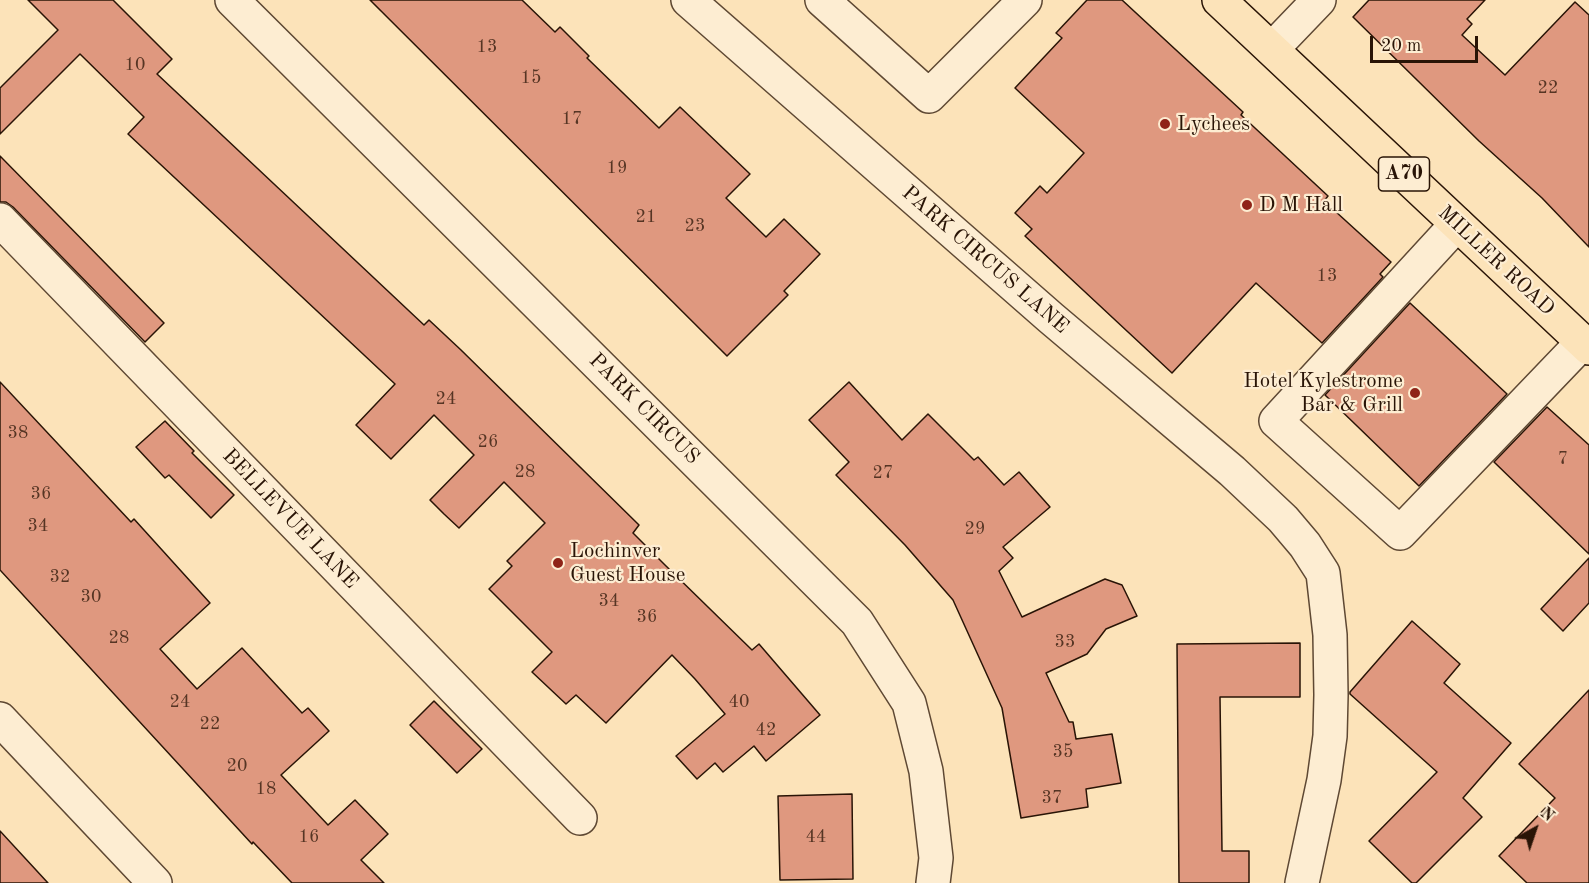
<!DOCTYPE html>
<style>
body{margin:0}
#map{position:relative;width:1589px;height:883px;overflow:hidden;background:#fce3b9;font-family:"Old Standard TT",serif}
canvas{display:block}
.north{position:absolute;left:1505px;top:799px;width:60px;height:60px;-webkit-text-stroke:4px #fdedd2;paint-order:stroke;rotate:40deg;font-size:16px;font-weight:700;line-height:24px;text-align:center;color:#291406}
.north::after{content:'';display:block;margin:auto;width:21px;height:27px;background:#291406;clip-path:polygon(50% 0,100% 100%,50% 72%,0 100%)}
.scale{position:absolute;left:1370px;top:36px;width:108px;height:27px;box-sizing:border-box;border:3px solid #291406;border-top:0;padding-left:8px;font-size:18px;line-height:21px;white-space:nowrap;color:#291406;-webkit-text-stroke:4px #fdedd2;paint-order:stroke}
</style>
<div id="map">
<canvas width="1589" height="883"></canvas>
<div class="north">N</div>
<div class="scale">20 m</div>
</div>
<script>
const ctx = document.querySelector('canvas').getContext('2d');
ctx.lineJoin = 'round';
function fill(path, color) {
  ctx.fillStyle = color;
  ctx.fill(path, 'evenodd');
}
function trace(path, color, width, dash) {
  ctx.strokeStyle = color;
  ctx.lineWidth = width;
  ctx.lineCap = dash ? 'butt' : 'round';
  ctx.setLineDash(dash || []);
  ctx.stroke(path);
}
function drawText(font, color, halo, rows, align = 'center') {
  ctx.font = font + ' "Old Standard TT",serif';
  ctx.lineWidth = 4.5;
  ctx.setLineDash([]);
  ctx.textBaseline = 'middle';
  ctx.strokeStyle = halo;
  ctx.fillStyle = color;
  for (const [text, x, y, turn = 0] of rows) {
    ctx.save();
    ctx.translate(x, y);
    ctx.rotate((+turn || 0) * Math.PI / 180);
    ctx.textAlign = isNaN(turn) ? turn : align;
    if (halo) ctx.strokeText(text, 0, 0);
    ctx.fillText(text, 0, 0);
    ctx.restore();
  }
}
const building = new Path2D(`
 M28 0H113L172 59 157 74 424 325 429 320 461 350 639 525 633 533 665 565 752 650 759 644 820 715 766 761 754 746 723 772 715 763 697 779 676 756 725 714 695 679 672 655 606 723 576 695 566 704 532 672 552 652 489 589 512 566 507 561 545 523 504 482 459 528 444 514 430 500 474 455 434 415 391 459 356 425 395 384 128 134 144 117 80 54 0 134V88L58 30Z
 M370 0H522L555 32 560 27 589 56 587 58 659 128 680 107 750 174 726 198 766 237 784 219 820 254 784 291 788 295 727 356Z
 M1087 0H1122L1243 112 1241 115 1328 196 1324 201 1391 262 1380 274 1383 277 1322 343 1256 283 1172 373 1025 236 1032 229 1015 213 1040 186 1047 193 1084 153 1015 88 1062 38 1056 33Z
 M1369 0H1485L1467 19 1472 24 1462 35 1505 75 1575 2 1589 15V247L1542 198 1479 141 1353 17Z
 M0 156 164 323 145 342 13 207 6 202H0Z
 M1410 303 1507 394 1419 486 1325 395Z
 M0 382 131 522 134 519 210 603 160 649 197 689 242 648 302 713 308 708 329 731 281 775 328 825 355 800 388 834 361 860 384 883H292L253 842 252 844 0 570Z
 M849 382 902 440 928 414 974 460 978 457 1004 485 1019 472 1050 507 1003 547 1013 558 999 571 1022 617 1105 579 1122 585 1137 616 1106 629 1087 654 1046 673 1069 722H1073L1076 739 1112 734 1121 783 1086 789 1088 807 1021 818 1002 708 953 600 905 545 836 475 849 462 809 420Z
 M1547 407 1589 445V554L1494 462Z
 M165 421 194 451 192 453 234 495 211 518 169 475 165 478 136 447Z
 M1589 558V603L1563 631 1541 609Z
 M1412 621 1460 664 1444 683 1511 743 1463 798 1482 817 1416 883H1412L1369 841 1437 772 1350 694V692Z
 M1300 643V697H1220L1222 851H1249V883H1179L1177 644Z
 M1589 690V883H1527L1499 856 1555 798 1519 764Z
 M434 701 482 749 457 773 410 725Z
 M852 794 853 879 780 880 778 796Z
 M0 831 48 883H0Z`);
const minor = new Path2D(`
 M232 0 857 622 909 703 926 771 936 858 933 883
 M688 0 1051 318 1232 471 1283 519 1305 545 1323 573 1330 635 1331 695 1330 736 1324 780 1302 883
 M822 0 929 96 1025 0
 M1272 49 1319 0
 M0 220 580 818
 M1457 224 1276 421 1400 533 1583 342
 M0 719 155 883`);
const major = new Path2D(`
 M1219 0 1589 348`);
const markers = [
 [1165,124,6,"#8f2418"],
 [1247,205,6,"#8f2418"],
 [1415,393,6,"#8f2418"],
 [558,563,6,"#8f2418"]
];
const numberNames = [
 ["13",487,47],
 ["10",135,65],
 ["15",531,78],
 ["22",1548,88],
 ["17",572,119],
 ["19",617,168],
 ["21",646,217],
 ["23",695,226],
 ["13",1327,276],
 ["24",446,399],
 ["38",18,433],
 ["26",488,442],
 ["7",1563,459],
 ["28",525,472],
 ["27",883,473],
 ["36",41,494],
 ["34",38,526],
 ["29",975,529],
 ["32",60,577],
 ["30",91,597],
 ["34",609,601],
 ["36",647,617],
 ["28",119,638],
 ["33",1065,642],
 ["24",180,702],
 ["40",739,702],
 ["22",210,724],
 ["42",766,730],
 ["35",1063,752],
 ["20",237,766],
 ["18",266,789],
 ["37",1052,798],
 ["16",309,837],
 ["44",816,837]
];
const shields = [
 [1404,174,51]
];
const shieldNames = [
 ["A70",1404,174]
];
const poiNames = [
 ["Lychees",1177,124],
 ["D M Hall",1259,205],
 ["Hotel Kylestrome",1403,381,"right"],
 ["Bar & Grill",1403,405,"right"],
 ["Lochinver",570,551],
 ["Guest House",570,575]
];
const streetNames = [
 ["PARK CIRCUS LANE",985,260,41],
 ["MILLER ROAD",1496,261,43],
 ["PARK CIRCUS",644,409,45],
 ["BELLEVUE LANE",290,519,46]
];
fill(building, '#df987f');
trace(building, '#291406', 1.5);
trace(minor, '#5e4833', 36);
trace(major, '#291406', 36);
trace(minor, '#fdedd2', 33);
trace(major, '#fce3b9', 33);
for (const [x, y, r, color] of markers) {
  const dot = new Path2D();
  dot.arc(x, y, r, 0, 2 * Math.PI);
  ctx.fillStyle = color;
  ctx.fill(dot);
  trace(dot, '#fdedd2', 2);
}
drawText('18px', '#563524', null, numberNames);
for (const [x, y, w] of shields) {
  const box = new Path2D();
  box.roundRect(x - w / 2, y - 17, w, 34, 4.5);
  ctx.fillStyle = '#fdedd2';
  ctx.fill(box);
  trace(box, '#291406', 1.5);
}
drawText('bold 20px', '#291406', null, shieldNames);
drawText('21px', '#291406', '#fdedd2', poiNames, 'left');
drawText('21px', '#291406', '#fdedd2', streetNames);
</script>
